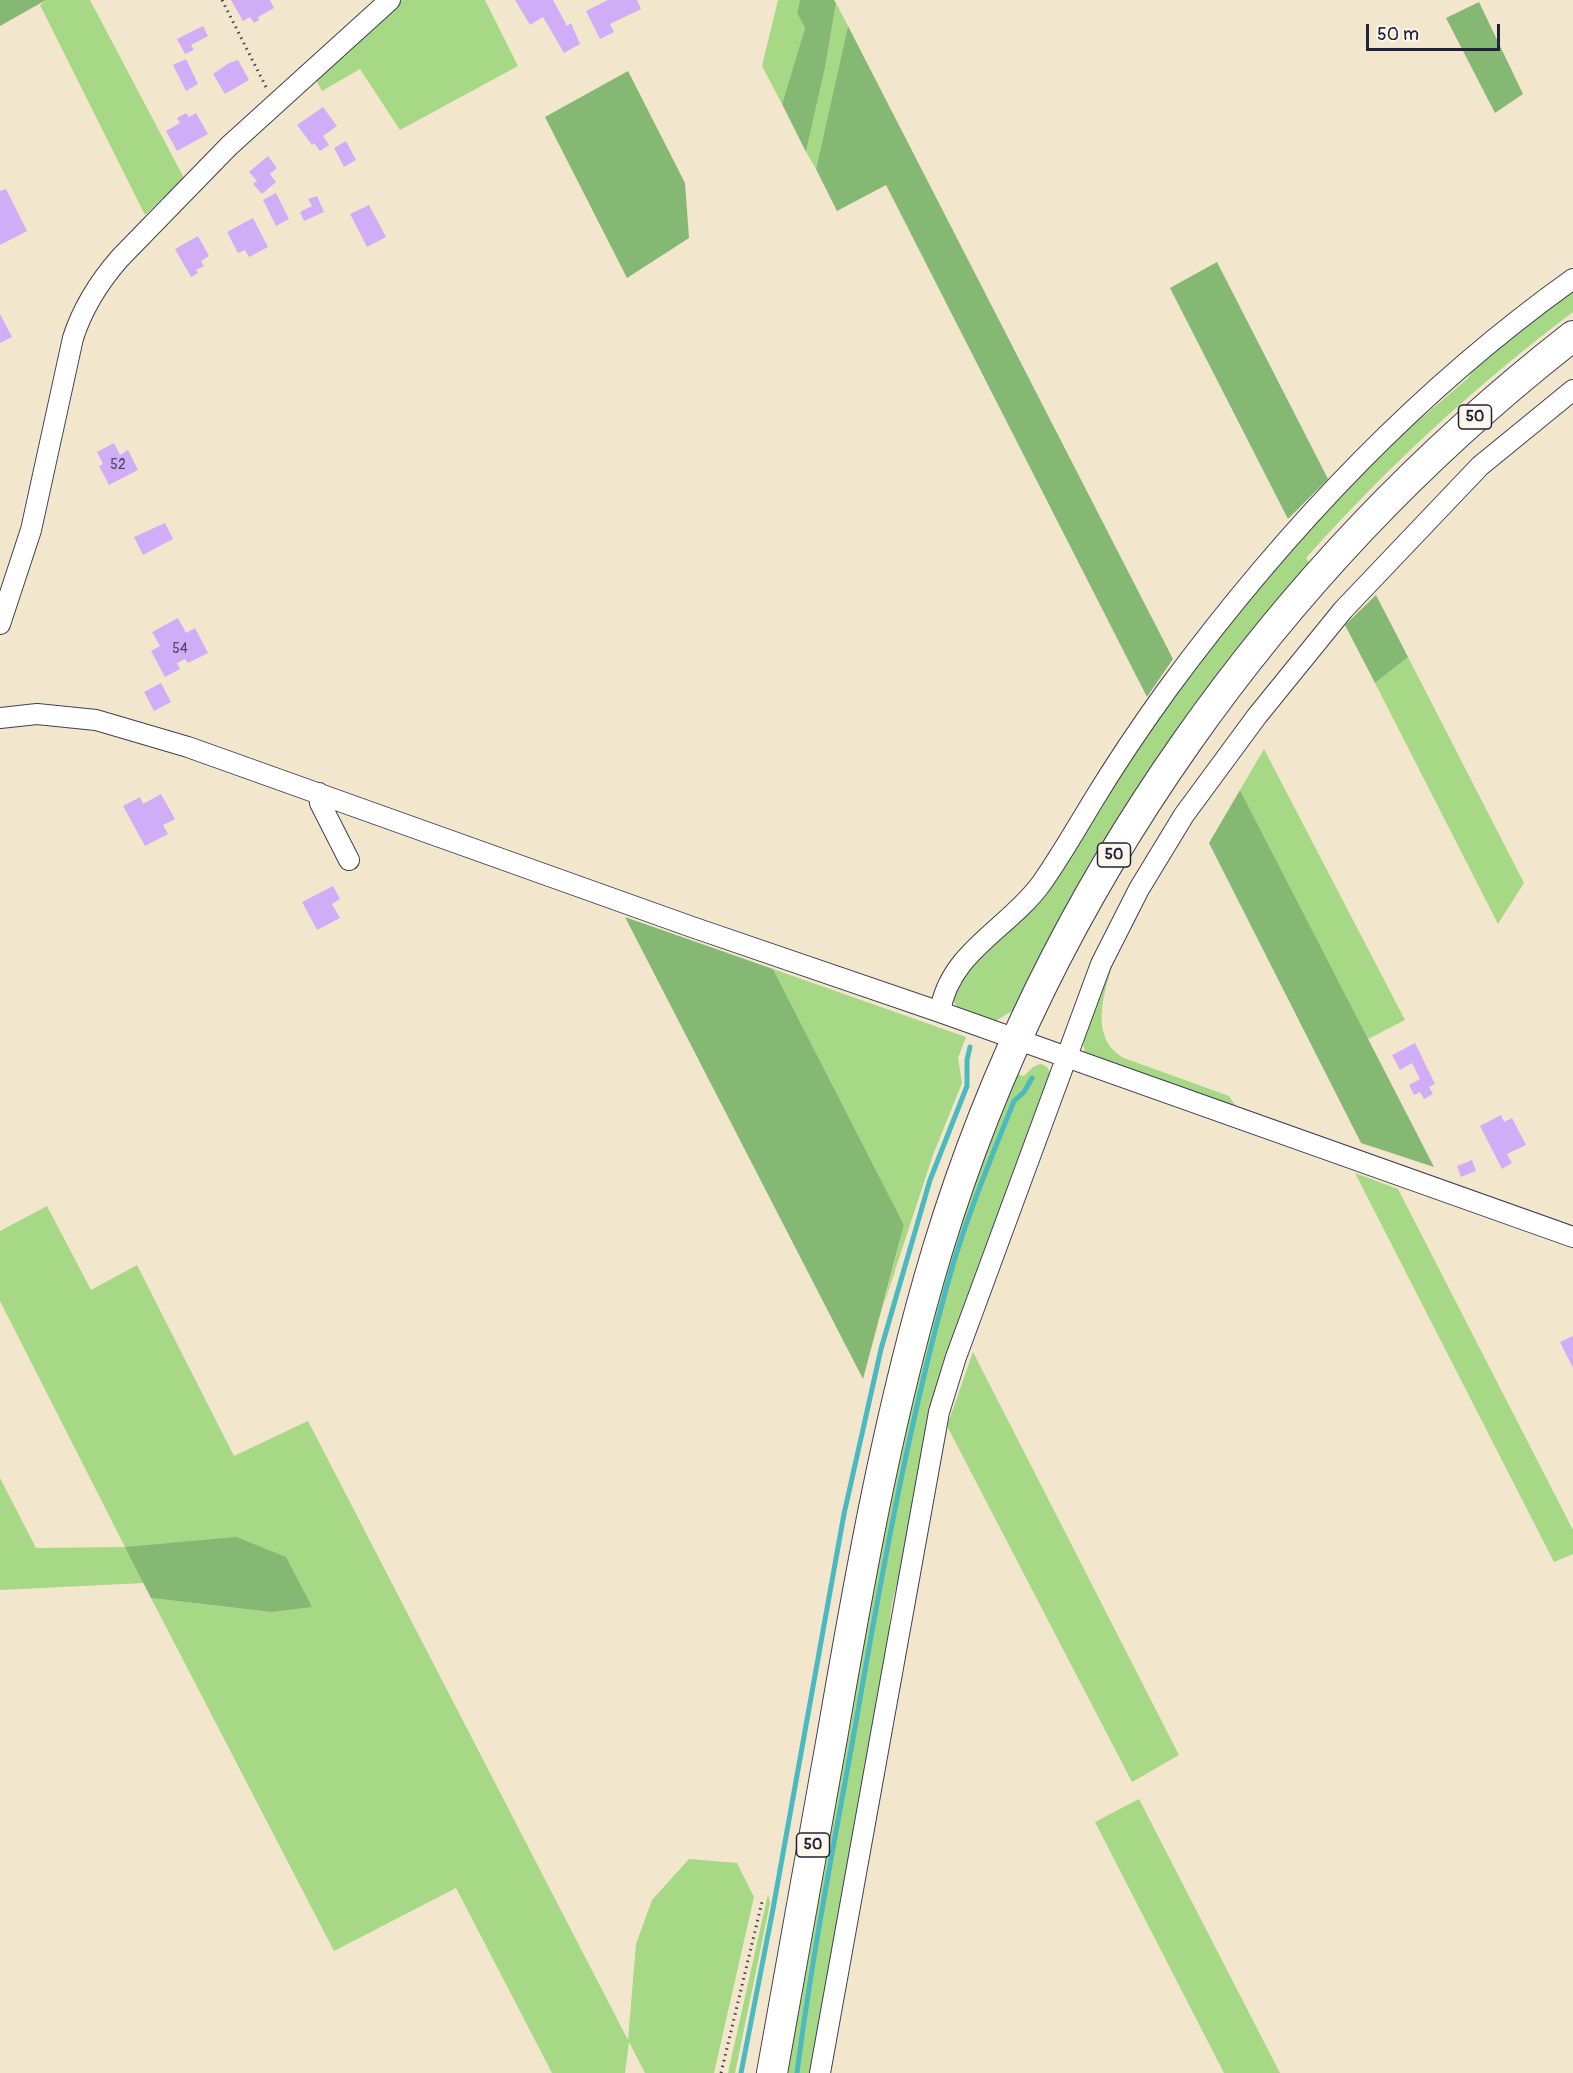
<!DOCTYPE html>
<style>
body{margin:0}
#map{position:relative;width:1573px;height:2073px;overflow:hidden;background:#f2e7cc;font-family:Pangolin,sans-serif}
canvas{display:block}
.scale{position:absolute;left:1366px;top:24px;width:134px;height:27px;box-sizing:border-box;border:3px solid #22223b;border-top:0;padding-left:8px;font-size:18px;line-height:21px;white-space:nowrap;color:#22223b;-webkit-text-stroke:4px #fbf7ec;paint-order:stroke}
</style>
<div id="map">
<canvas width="1573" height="2073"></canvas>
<div class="scale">50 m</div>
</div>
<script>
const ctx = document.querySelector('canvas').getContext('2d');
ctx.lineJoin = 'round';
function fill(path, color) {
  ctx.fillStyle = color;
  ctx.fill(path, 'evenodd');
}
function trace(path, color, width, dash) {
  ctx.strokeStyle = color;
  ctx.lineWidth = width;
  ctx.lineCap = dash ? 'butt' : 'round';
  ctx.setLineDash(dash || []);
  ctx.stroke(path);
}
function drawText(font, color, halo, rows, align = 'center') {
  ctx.font = font + ' Pangolin,sans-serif';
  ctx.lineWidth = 4.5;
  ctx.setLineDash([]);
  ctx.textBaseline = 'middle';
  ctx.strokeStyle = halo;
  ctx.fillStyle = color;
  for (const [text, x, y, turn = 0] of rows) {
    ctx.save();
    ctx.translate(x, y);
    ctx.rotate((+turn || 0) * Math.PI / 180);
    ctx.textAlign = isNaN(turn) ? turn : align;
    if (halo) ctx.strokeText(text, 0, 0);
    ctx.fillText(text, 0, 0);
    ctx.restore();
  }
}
const green = new Path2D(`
 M46 0H90L184 178 145 215 40 5Z
 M402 0H485L518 66 400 130 360 69 322 91 316 80Z
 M778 0H800L797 13 805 28 782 104 762 66Z
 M836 3 848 26 816 169 806 152 825 68Z
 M1573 283V312C1476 385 1387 467 1306 558L1309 562 1236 650 1164 747 1131 798 1069 902 1015 1009 991 1024 958 1008 953 1001 955 987 1102 795 1262 576 1404 426 1424 416 1468 378 1477 362Z
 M1408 657 1524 883 1498 924 1375 683Z
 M1264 749 1405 1020 1368 1039 1240 790Z
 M1124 933C1113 969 1080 1034 1124 1058L1229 1096 1239 1111 1091 1060C1087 1056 1084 1053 1084 1048 1081 1029 1115 955 1124 933Z
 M773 969 966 1037 958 1058 962 1083 933 1155 883 1307 904 1225Z
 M1040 1064C1048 1065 1049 1070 1051 1077L986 1262 904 1567C891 1594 887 1624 890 1653L815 2073H786C810 1940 834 1807 858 1674 883 1536 909 1398 949 1264 967 1201 991 1141 1014 1080L1016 1074 1024 1076 1033 1067Z
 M1355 1173 1398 1189 1573 1530V1554L1554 1562Z
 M47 1206 91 1290 137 1265 234 1456 308 1421 628 2040 636 1944 652 1900 689 1859 737 1863 754 1897 714 2073H645L629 2042 625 2073H552L456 1888 334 1951 151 1598 271 1612 126 1547 144 1583 0 1590V1478L36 1548 125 1547 0 1301V1231Z
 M973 1352 1179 1755 1132 1782 947 1426Z
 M1139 1799 1280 2073H1224L1095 1822Z
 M768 1894 770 1903 735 2073H728Z`);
const forest = new Path2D(`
 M0 0H46L0 26Z
 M800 0H834L836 3 825 68 806 152 782 104 805 28 797 13Z
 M1479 2 1523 94 1495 113 1446 18Z
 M848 26 1173 659 1147 697 886 185 837 211 816 169Z
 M628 71 685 183 689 238 627 278 545 117Z
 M1217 262 1328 479 1288 519 1170 288Z
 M1376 595 1408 657 1375 683 1345 625Z
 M1240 790 1434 1167 1361 1143 1209 843Z
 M625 917 773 969 904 1225 863 1379Z
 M236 1537 286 1557 312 1607 271 1612 151 1598 125 1547Z`);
const stream = new Path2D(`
 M741 2073 773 1909 844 1514 881 1349 930 1180 967 1086V1060L970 1047
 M797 2073C812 1955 835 1839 856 1722 882 1572 909 1422 950 1275 967 1216 991 1158 1014 1101L1024 1092 1032 1078`);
const building = new Path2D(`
 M231 0H270L274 8 258 17 259 20 254 23 250 17 243 21Z
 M515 0H553L567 26 571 23 580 44 564 53 543 17 530 25Z
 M608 0H637L641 9 610 24 614 32 600 39 586 11Z
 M203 26 208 36 191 45 194 50 185 54 177 39Z
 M186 59 198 84 186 91 173 65Z
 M238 60 249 80 225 94 213 74 229 63Z
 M323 107 337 126 323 136 329 145 320 151 314 143 312 145 297 125Z
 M186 113 189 117 196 113 208 134 177 151 166 131 180 123 177 118Z
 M346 141 356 160 344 167 334 148Z
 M268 156 277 168 270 174 276 182 262 194 253 184 257 181 249 172Z
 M6 189 27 231 0 245V191Z
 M276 193 289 219 276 226 263 200Z
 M317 196 324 212 304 221 300 212 312 206 308 199Z
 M369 205 386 237 367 247 350 214Z
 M253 218 268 247 249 257 245 250 238 253 227 232Z
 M198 236 209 256 201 261 204 266 196 270 198 273 191 277 175 249Z
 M0 314 12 337 0 343Z
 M114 443 120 455 128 450 138 470 109 485 99 466 103 464 97 452Z
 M165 523 173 539 143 555 134 537Z
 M178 618 186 633 195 628 208 653 188 663 185 659 177 663 180 669 165 677 151 651 160 646 152 632Z
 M161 683 171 702 154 711 144 692Z
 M161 794 175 819 163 825 168 834 145 846 123 806 140 797 143 804Z
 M333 886 340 899 332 904 340 918 317 930 302 902Z
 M1415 1043 1435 1084 1429 1087 1433 1094 1424 1099 1420 1092 1414 1095 1409 1085 1420 1079 1412 1063 1400 1070 1392 1055Z
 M1501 1115 1504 1122 1512 1118 1526 1145 1507 1154 1512 1163 1502 1169 1480 1126Z
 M1472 1160 1476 1171 1461 1177 1457 1166Z
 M1573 1336V1368L1560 1342Z`);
const path = new Path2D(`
 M222 0 267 89
 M721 2073 762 1902`);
const street = new Path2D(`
 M0 624 31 530 73 338C83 307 99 282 120 258L229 146 390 0
 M0 718 37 714 96 720 188 747 692 927 940 1012 1573 1237
 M319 793 320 803 349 860
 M940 1012C949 952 1008 929 1041 884 1060 857 1076 829 1093 801 1116 763 1141 726 1167 690 1281 535 1416 391 1573 279
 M820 2073 939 1412 956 1357 1101 964 1139 889 1184 815 1257 716 1343 610 1480 466 1573 390`);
const primary = new Path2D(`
 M772 2073C792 1959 813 1846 833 1732 861 1569 890 1407 938 1248 1048 887 1277 567 1573 336`);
const numberNames = [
 ["52",118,465],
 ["54",180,649]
];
const shields = [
 [1475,417,33],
 [1114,855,33],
 [813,1845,33]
];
const shieldNames = [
 ["50",1475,417],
 ["50",1114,855],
 ["50",813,1845]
];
fill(green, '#a7d886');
fill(forest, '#85b873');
trace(stream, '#4abac0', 5);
fill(building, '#d2adf7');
trace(street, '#414051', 22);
trace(primary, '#414051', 32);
trace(path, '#414051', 3, [1.5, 4.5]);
trace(street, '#fff', 20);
trace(primary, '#fff', 30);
drawText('14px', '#4e456a', null, numberNames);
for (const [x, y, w] of shields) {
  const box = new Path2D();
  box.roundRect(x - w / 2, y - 12, w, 24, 4.5);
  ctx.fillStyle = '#fbf7ec';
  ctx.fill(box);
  trace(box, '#22223b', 1.5);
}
drawText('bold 15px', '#22223b', null, shieldNames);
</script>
